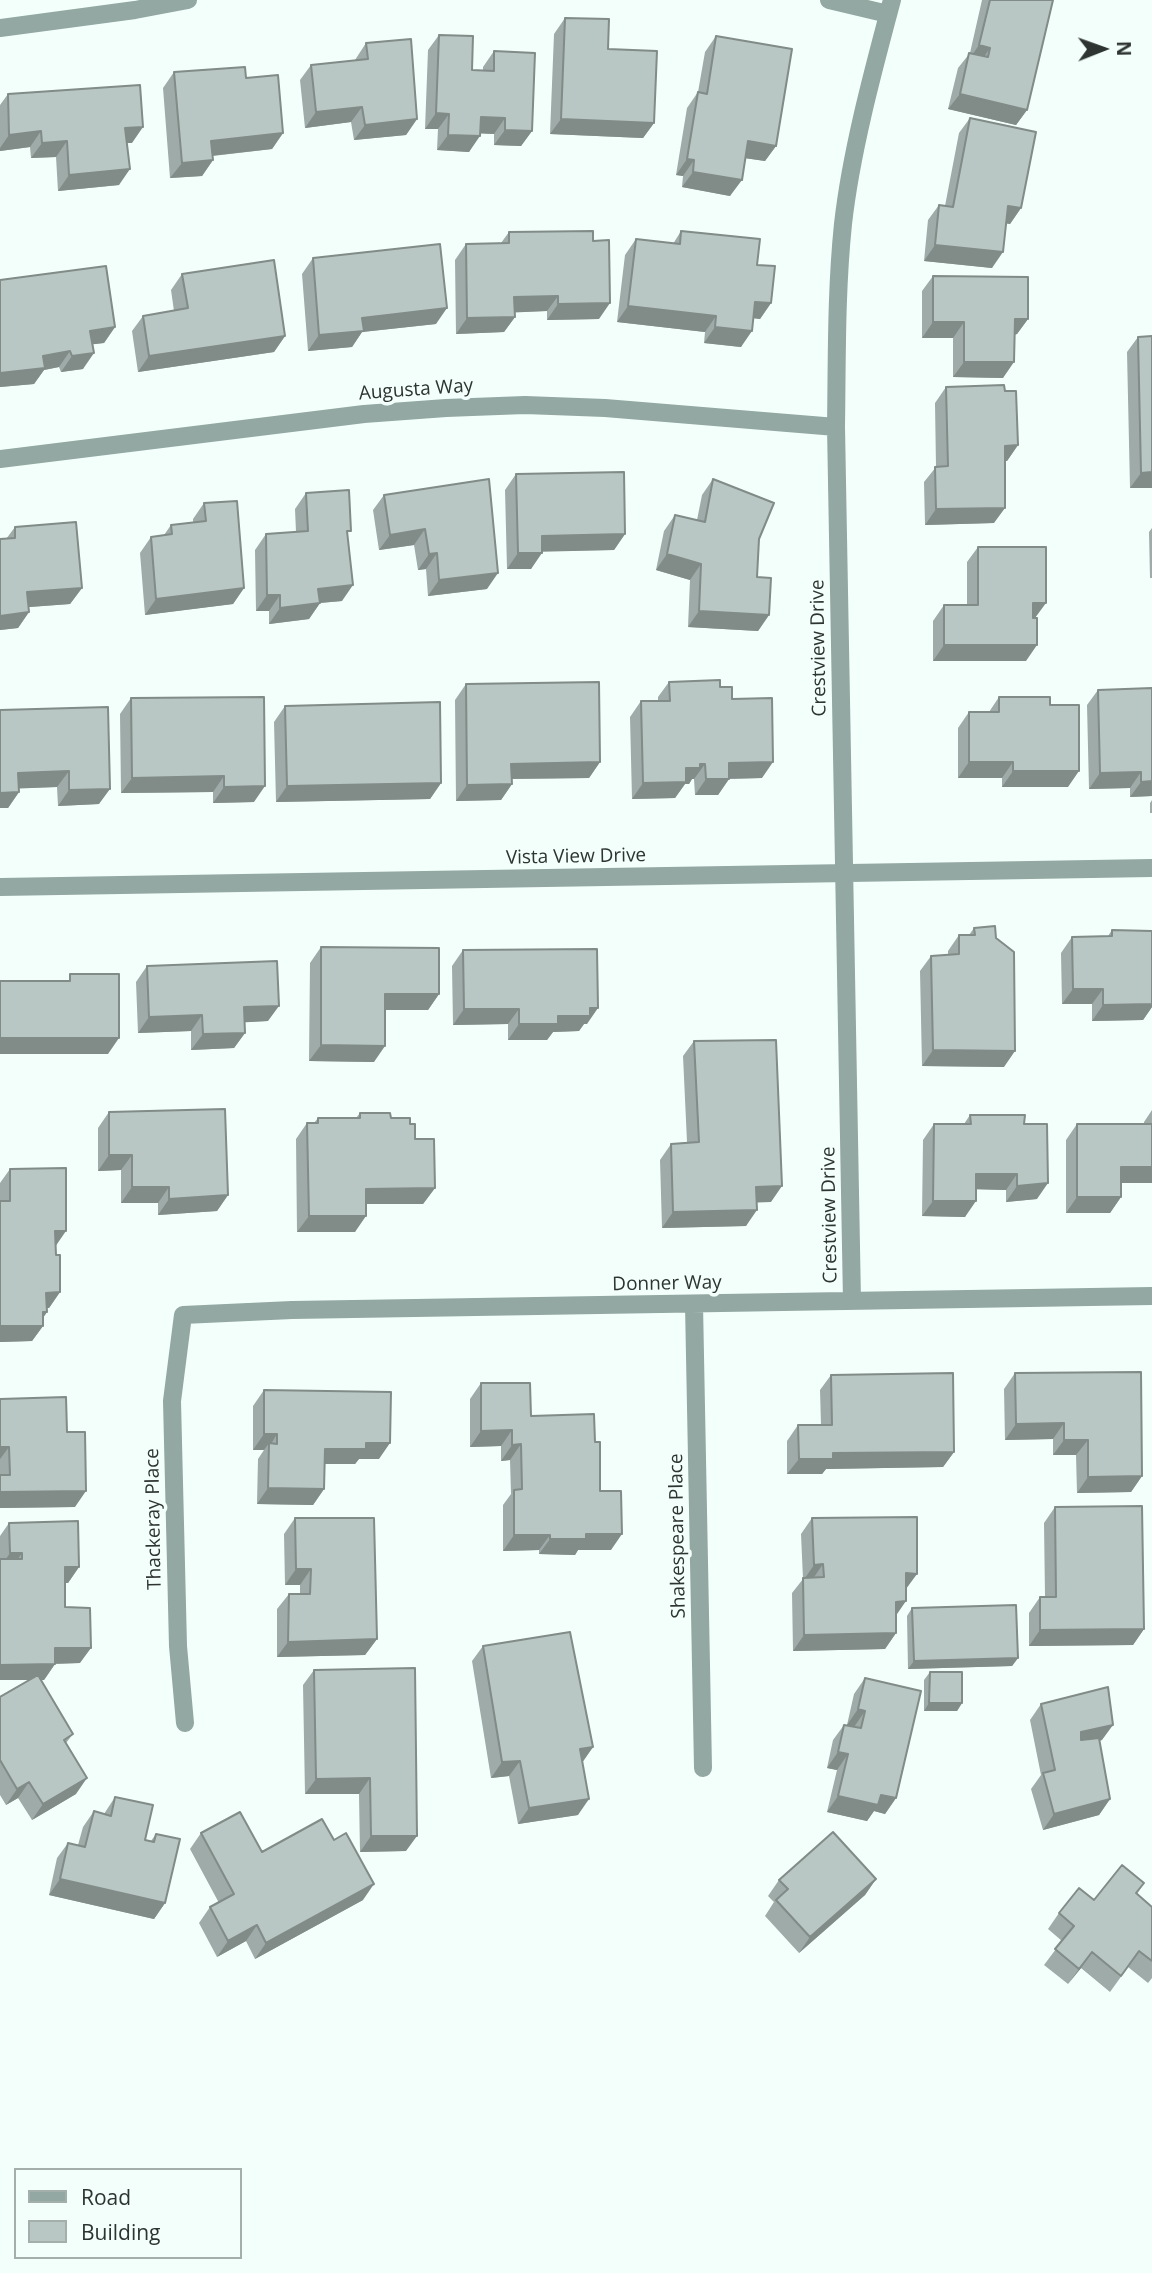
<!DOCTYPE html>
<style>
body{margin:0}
#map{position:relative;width:1152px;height:2273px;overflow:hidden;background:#f3fffb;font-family:"Open Sans",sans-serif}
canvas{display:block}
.legend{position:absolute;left:14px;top:2168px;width:228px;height:91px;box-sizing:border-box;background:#f3fffb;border:2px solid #a4aeab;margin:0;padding:9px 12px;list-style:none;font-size:21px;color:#2e3432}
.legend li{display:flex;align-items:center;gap:14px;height:35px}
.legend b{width:35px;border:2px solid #a4aeab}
.north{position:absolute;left:1068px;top:14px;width:70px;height:70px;-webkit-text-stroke:5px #f3fffb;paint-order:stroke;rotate:89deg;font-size:19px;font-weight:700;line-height:28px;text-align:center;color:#2e3432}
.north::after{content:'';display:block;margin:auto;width:24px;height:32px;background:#2e3432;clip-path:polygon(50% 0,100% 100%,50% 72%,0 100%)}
</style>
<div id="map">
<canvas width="1152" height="2273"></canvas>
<ul class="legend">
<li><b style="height:9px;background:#93a8a2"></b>Road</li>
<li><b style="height:19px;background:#b8c7c3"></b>Building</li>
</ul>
<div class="north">N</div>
</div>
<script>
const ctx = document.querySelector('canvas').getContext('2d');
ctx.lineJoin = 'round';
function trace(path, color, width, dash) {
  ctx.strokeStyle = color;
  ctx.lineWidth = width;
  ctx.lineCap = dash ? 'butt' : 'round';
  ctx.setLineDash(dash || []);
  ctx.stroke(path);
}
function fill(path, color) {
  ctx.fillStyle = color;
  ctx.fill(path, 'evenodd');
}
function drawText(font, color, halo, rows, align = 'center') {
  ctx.font = font + ' "Open Sans",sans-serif';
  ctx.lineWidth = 7;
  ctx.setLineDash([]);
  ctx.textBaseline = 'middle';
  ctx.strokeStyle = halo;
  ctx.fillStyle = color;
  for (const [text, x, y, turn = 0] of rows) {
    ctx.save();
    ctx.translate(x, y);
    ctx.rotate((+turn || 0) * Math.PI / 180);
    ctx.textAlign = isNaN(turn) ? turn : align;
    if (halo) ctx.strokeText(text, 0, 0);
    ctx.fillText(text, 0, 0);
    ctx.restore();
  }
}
const minor = new Path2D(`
 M829 0 888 14
 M0 28 135 10 188 0
 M0 459 364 414 446 408 525 405 605 408 836 427
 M0 887 1152 868
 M852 1301 836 427C837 359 836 292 843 224 851 152 873 71 892 0
 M694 1304 703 1768
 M185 1723 178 1646 172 1401 183 1315 292 1310 1152 1296`);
const wall = new Path2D(`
 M982 0H1053L1027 110 1016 125 948 109 958 68 970 53Z
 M565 18 608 49 654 123 643 138 550 134 554 34Z
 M439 35 472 70H483V67L494 51 532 131 521 146 494 145V134L480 133 469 152 437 150 438 129H425L428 50Z
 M716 36 776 146 765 161 745 158 730 196 682 187 683 176 676 175 687 108 698 92 705 52Z
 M366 43 417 119 406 135 354 140 351 122 305 128 300 80 311 65 355 60Z
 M174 72 246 78 283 133 272 149 213 156V160L202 176 170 178 163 88Z
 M8 94 132 143H127L119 185 58 191 56 157 31 158 30 147 0 151V105Z
 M970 118 1021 208 1010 224 1006 223 992 268 924 261 928 220 939 205 945 206 959 133Z
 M681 231 757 265 771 303 760 319 753 318 741 347 704 343 705 332 617 322 625 255 636 239 673 244Z
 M509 232 599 319 547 320V311L515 312V317L504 332 456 334 455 260 466 244 501 243Z
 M313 258 436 324 362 332 352 347 308 351 302 274Z
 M182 274 285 336 274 352 138 372 132 331 143 316 174 311 171 290Z
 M933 276 1028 319 1017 334 1015 335 1003 378 953 377V338H922V291Z
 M0 280 115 327 104 343 92 344 83 369 61 372 59 367 44 370 34 384 0 387Z
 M1138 337 1152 488H1130L1127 352Z
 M946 387 1005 391 1018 445 1007 461H1005L994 523 925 525 924 482 936 467 935 403Z
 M516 474 625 534 614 550 542 551 531 569H507L505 490Z
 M489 479 487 589 428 596 426 569 418 570 414 545 379 550 373 510 384 495Z
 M713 479 759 539 757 577 769 615 758 631 688 627 690 580 656 570 664 531 675 515 697 520 702 495Z
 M306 493 348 536 342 601 320 603 309 619 269 624V611H256L255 550 266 534 296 532 295 509Z
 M204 503 244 588 233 604 145 615 140 553 151 537 164 535 171 525 193 522V519Z
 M15 527 82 588 70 604 29 607V612L18 628 0 630V539H6Z
 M1152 528V578H1150L1149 532Z
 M978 547 1026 661H933V621L944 605H967V562Z
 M669 682 720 687 732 699 762 778 729 779 718 795H695L694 779H692L689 784H685L675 798 632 799 630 717 641 701H658V697Z
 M466 684 600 762 589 778 512 779V784L501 800 456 801 455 700Z
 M1152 688V796L1130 797V788L1089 789 1087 705 1098 690Z
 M999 697 1050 705 1068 787H1002V778H958V728L969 712H989Z
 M131 698 254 802 213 803V792L121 793 120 714Z
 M285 706 441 783 430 799 276 802 274 722Z
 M108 707 99 804 58 806 57 787 19 788V792L8 808 0 710Z
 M1152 800V813H1150V803Z
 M974 928 996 938 1004 1067 922 1066 920 971 931 956 948 955V951L959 935H969Z
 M1112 930 1152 931V1007L1143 1020 1092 1021V1004H1062L1061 953 1072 937 1108 936Z
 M321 947 439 994 428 1010H385L374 1062 309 1061 310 963Z
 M463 950 587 1024H584L579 1031 553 1032 547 1040H508V1024L453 1025 452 966Z
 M147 966 268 1021 245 1022V1033L234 1048 191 1050V1031L138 1033 136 982Z
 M694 1041 771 1202H757L746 1226 662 1228 660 1160 671 1144 687 1142 683 1056Z
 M1152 1110V1183H1121V1197L1110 1213H1066V1140L1077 1124H1144V1122Z
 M109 1112 228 1195 217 1211 158 1215V1203H121V1170L98 1171V1128Z
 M360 1113 391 1118 410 1124 435 1188 423 1204H366L355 1232H297L296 1139 307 1123H314L318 1118H356Z
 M970 1115 1024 1124 1037 1199 1006 1202V1190L976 1189 965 1217 922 1216 923 1140 934 1124H964Z
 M10 1169 55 1247 60 1292 49 1308H47V1312L43 1318V1326L32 1341 0 1342V1183Z
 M1015 1373 1142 1476 1131 1492 1077 1493 1076 1455H1053V1439L1005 1440 1004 1389Z
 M831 1375 954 1452 943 1467 826 1469 822 1474H787V1441L798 1425H821L820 1390Z
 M481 1383 531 1416 595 1442 600 1491 611 1550H578L575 1555 539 1554V1550L503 1551V1505L511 1494 510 1460 501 1461V1446L470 1447V1399Z
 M264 1390 379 1459H359L355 1464H324V1489L313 1505 257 1504 258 1459 264 1450H253V1406Z
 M0 1399 67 1432 75 1507 0 1508Z
 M1055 1507 1144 1629 1133 1645 1029 1646V1613L1040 1597H1045L1044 1523Z
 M295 1518 377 1639 365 1655 277 1657V1609L289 1594H300V1585H285L284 1534Z
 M812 1518 906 1589 896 1615V1633L885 1649 793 1651 792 1593 803 1579 801 1534Z
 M9 1523 79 1567 68 1583H65V1607L80 1663 55 1664 44 1680H40L73 1734 66 1743 76 1794 32 1820 18 1798 6 1805 0 1795V1697L29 1680H0V1536Z
 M912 1608 1018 1658 1012 1666 908 1669 907 1616Z
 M483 1646 593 1747 582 1762 578 1815 518 1824 509 1776 491 1778 472 1661Z
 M415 1668 406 1851 360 1852 359 1794H305L303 1685 314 1670Z
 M930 1672 962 1703 957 1711H924V1680Z
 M865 1678 896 1798 885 1814 874 1811 867 1821 827 1812 837 1770 827 1768 833 1740 844 1725H847L854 1694Z
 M1041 1704 1102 1740 1099 1741 1110 1799 1099 1815 1043 1830 1031 1789 1041 1775 1030 1720Z
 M115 1797 145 1840 151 1841 156 1834 165 1903 154 1919 49 1895 57 1858 68 1843 78 1845 83 1827 94 1811 104 1814Z
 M201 1833 363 1900 255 1959 246 1941 217 1957 199 1923 210 1907 219 1903 190 1849Z
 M876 1879 865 1895 799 1953 765 1916 774 1902 768 1896 779 1880Z
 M1144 1883 1137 1894 1152 1907V1978L1148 1983 1128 1967 1110 1992 1081 1968 1068 1984 1044 1965 1062 1941 1048 1929 1059 1913Z`);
const shadedWall = new Path2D(`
 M979 45 990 48 979 64 968 61Z
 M960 94 1027 110 1016 125 948 109Z
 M362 107 351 122 305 128 316 112Z
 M436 113 449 114 438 129H425Z
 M481 117 505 118 494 134 469 133Z
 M417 119 406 135 354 140 365 125Z
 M561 119 654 123 643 138 550 134Z
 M143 127 132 143H114L125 128Z
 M505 130 532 131 521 146 494 145Z
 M41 131 30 147 0 151V148L9 135Z
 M283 133 272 149 200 157 211 141Z
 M448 135 480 136 469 152 437 150Z
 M67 141 56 157 31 158 42 143Z
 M748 141 776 146 765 161 737 157Z
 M687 159 694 160 683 176 676 175Z
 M213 160 202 176 170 178 182 163Z
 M130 169 119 185 58 191 69 175Z
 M693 172 742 180 730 196 682 187Z
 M1008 206 1021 208 1010 224 997 222Z
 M935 245 1003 252 992 268 924 261Z
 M558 296 547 311 503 313 514 297Z
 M755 302 771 303 760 319 744 317Z
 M610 303 599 319 547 320 558 304Z
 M628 306 716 316 705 332 617 322Z
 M447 308 436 324 362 332 352 347 308 351 319 335 362 318Z
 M515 317 504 332 456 334 467 318Z
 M1015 319H1028L1017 334 1004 335Z
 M933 322H964L953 338H922Z
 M115 327 104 343 79 346 90 331Z
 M715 327 752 331 741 347 704 343Z
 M285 336 274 352 138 372 149 356Z
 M70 351 59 367 44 370 34 384 0 387V373L43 356Z
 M94 353 83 369 61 372 72 356Z
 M964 362H1014L1003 378 953 377Z
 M1018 445 1007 461H994L1005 446Z
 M1152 472V488H1130L1141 473Z
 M1005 508 994 523 925 525 936 509Z
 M425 529 414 545 379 550 390 535Z
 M625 534 614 550 531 552 542 536Z
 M437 553 426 569 418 570 429 554Z
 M518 553H542L531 569H507Z
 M667 554 701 564 690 580 656 570Z
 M498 573 487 589 428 596 439 580Z
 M353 585 342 601 307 604 318 589Z
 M82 588 70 604 16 608 27 592Z
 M244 588 233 604 145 615 156 599Z
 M267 595H280L269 611H256Z
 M320 603 309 619 269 624 280 608Z
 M1033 603H1046L1035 618 1022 619Z
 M699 611 769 615 758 631 688 627Z
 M29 612 18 628 0 630V616Z
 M944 645H1037L1026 661H933Z
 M600 762 589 778 500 779 511 764Z
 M773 762 762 778 718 779 729 763Z
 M969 762H1013L1002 778H958Z
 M700 764H705L694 779H692L689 784H685L675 798 632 799 643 783Z
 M69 771 57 787 7 789 18 773Z
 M1013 771H1079L1068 787H1002Z
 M1141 772 1130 788 1089 789 1100 773Z
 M224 776 213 792 121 793 132 778Z
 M706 779H729L718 795H695Z
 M1152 781V796L1130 797 1141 782Z
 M441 783 430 799 276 802 287 786Z
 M512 784 501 800 456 801 467 785Z
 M265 786 254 802 213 803 224 787Z
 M110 789 99 804 58 806 69 790Z
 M19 792 8 808H0V793Z
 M1073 989H1103L1092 1004H1062Z
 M385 994H439L428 1010H374Z
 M1152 1004V1007L1143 1020 1092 1021 1103 1005Z
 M279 1006 268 1021 233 1023 244 1007Z
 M590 1008H598L587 1024H584L579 1031 553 1032 547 1040H508L519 1024Z
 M464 1009H519L508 1024 453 1025Z
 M202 1015 191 1031 138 1033 149 1017Z
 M245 1033 234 1048 191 1050 203 1034Z
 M0 1038H119L108 1054H0Z
 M321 1045 385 1046 374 1062 309 1061Z
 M933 1050 1015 1051 1004 1067 922 1066Z
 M109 1155H132L121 1170 98 1171Z
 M1121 1167H1152V1183H1110Z
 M976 1174H1017L1006 1190 965 1189Z
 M1048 1183 1037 1199 1006 1202 1017 1186Z
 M782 1186 771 1202 745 1203 756 1187Z
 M132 1187H169L158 1203H121Z
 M435 1188 423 1204H355L366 1189Z
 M228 1195 217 1211 158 1215 169 1199Z
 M1077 1197H1121L1110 1213H1066Z
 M933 1201H976L965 1217 922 1216Z
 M757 1210 746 1226 662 1228 673 1212Z
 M309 1216H366L355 1232H297Z
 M55 1231H66L55 1247Z
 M60 1292 49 1308H35L46 1293Z
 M43 1312H47L37 1326H43L32 1341 0 1342V1326Z
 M1064 1423 1053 1439 1005 1440 1016 1424Z
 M512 1430 501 1446 470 1447 481 1431Z
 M264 1434H277L269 1447V1443L264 1450H253Z
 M1064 1440H1088L1076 1455H1053Z
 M366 1443H390L379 1459H359L355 1464H314L325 1449Z
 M521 1444 510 1460 501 1461 512 1445Z
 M0 1447H9L0 1459Z
 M954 1452 943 1467 826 1469 822 1474H787L799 1459 833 1453Z
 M1142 1476 1131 1492 1077 1493 1088 1477Z
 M268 1488 324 1489 313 1505 257 1504Z
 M86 1491 75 1507 0 1508V1492Z
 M586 1534H622L611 1550H578L575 1555 539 1554 550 1539Z
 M514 1535H550L539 1550 503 1551Z
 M10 1553H22L11 1569 0 1568Z
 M823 1564 812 1580 803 1581 814 1565Z
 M65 1567H79L68 1583H53Z
 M296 1569H311L300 1585H285Z
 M906 1573 917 1574 906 1589Z
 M906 1601 895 1617 896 1602Z
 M1144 1629 1133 1645 1029 1646 1040 1630Z
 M896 1633 885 1649 793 1651 804 1635Z
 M377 1639 365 1655 277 1657 288 1642Z
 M55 1648H91L80 1663 44 1664Z
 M1018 1658 1012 1666 908 1669 914 1661Z
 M55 1664 44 1680H0V1665Z
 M929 1703H962L957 1711H924Z
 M858 1709 865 1711 854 1727 847 1725Z
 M1113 1725 1102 1740 1069 1748 1081 1732Z
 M593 1747 582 1763 580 1749Z
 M838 1752 848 1754 837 1770 827 1768Z
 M520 1761 509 1776 491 1778 502 1762Z
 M87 1778 76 1794 32 1820 43 1804Z
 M370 1778 359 1794H305L316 1779Z
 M29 1782 18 1798 6 1805 17 1789Z
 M881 1795 896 1798 885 1814 874 1811 867 1821 827 1812 838 1796Z
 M589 1799 578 1815 518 1824 529 1808Z
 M1110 1799 1099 1815 1043 1830 1054 1814Z
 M371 1836H417L406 1851 360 1852Z
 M60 1879 165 1903 154 1919 49 1895Z
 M876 1879 865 1895 799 1953 810 1937Z
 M374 1884 363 1900 255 1959 266 1943Z
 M257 1925 246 1941 217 1957 228 1941Z
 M1092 1952 1081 1968 1068 1984 1079 1969Z`);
const building = new Path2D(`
 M990 0H1053L1027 110 960 94 969 53 988 57 990 48 979 45Z
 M565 18 609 19 608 49 657 51 654 123 561 119Z
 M439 35 473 36 472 70 494 71V51L535 53 532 131 505 130V118L481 117 480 136 448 135 449 114 436 113Z
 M716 36 792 49 776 146 748 141 742 180 693 172 694 160 687 159 698 92 707 94Z
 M411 39 417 119 365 125 362 107 316 112 311 65 368 59 366 43Z
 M245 67 246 78 278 75 283 133 211 141 213 160 182 163 174 72Z
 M140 85 143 127 125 128 130 169 69 175 67 141 42 143 41 131 9 135 8 94Z
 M970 118 1036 132 1021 208 1008 206 1003 252 935 245 939 205 953 207Z
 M593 231V241L609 240 610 303 558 304V296L514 297 515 317 467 318 466 244 509 243V232Z
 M681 231 760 239 757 265 775 266 771 303 755 302 752 331 715 327 716 316 628 306 636 239 680 244Z
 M440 244 447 308 362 318 364 331 319 335 313 258Z
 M274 260 285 336 149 356 143 316 188 308 182 274Z
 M106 266 115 327 90 331 94 353 72 356 70 351 43 356 45 368 0 373V280Z
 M933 276 1028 277V319H1015L1014 362H964V322H933Z
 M1152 336V472L1141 473 1138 337Z
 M1004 385 1005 391H1016L1018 445 1005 446V508L936 509 935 467 948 466 946 387Z
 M624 472 625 534 542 536V553H518L516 474Z
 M489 479 498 573 439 580 437 553 429 554 425 529 390 535 384 495Z
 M713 479 774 503 759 539 757 577 771 578 769 615 699 611 701 564 667 554 675 515 705 522Z
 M349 490 351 531H347L353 585 318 589 320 603 280 608V595H267L266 534 308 531 306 493Z
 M237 501 244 588 156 599 151 537 172 534 171 525 206 521 204 503Z
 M76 522 82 588 27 592 29 612 0 616V539L15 538V527Z
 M978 547H1046V603H1033V618H1037V645H944V605H978Z
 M720 680V687H732V699L772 698 773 762 729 763V779H706L705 764H700V768H686V782L643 783 641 701H670L669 682Z
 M599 682 600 762 511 764 512 784 467 785 466 684Z
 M1152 688V781L1141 782V772L1100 773 1098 690Z
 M264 697 265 786 224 787V776L132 778 131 698Z
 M999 697H1050V705H1079V771H1013V762H969V712H999Z
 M440 702 441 783 287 786 285 706Z
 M108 707 110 789 69 790V771L18 773 19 792 0 793V710Z
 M995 926 996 938 1014 952 1015 1051 933 1050 931 956 959 954V935H975L974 928Z
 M1112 930 1152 931V1004L1103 1005V989H1073L1072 937 1112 936Z
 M321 947 439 948V994H385V1046L321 1045Z
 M597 949 598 1008H590V1016H558V1024H519V1009H464L463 950Z
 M277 961 279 1006 244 1007 245 1033 203 1034 202 1015 149 1017 147 966Z
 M70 974H119V1038H0V981H70Z
 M776 1040 782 1186 756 1187 757 1210 673 1212 671 1144 699 1142 694 1041Z
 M225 1109 228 1195 169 1199V1187H132V1155H109V1112Z
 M360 1113H390L391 1118H410V1124H415V1139H434L435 1188 366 1189V1216H309L307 1123H318V1118H360Z
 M970 1115H1025L1024 1124H1047L1048 1183 1017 1186V1174H976V1201H933L934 1124H971Z
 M1077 1124H1152V1167H1121V1197H1077Z
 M66 1168V1231H55L56 1255H60V1292L46 1293 47 1312H43V1326H0V1201H10V1169Z
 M1141 1372 1142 1476 1088 1477V1440H1064V1423L1016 1424 1015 1373Z
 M953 1373 954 1452 833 1453V1459H799L798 1425H832L831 1375Z
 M481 1383H530L531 1416 594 1414 595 1442H600V1491H621L622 1534H586V1539H550V1535H514V1490L522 1489 521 1444 512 1445V1430L481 1431Z
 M264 1390 391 1392 390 1443H366V1449H325L324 1489 268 1488 269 1443 277 1444V1434H264Z
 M66 1397 67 1432H85L86 1491 0 1492V1475H10L9 1447H0V1399Z
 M1142 1506 1144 1629 1040 1630V1597H1056L1055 1507Z
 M917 1517V1574L906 1573V1601L896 1602V1633L804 1635 803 1578 824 1577 823 1564 814 1565 812 1518Z
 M295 1518H374L377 1639 288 1642 289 1594H310L311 1569H296Z
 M78 1521 79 1567H65V1607L90 1608 91 1648H55V1664L0 1665V1559H22V1553H10L9 1523Z
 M1016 1605 1018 1658 914 1661 912 1608Z
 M570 1632 593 1747 580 1749 589 1799 529 1808 520 1761 502 1762 483 1646Z
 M415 1668 417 1836H371L370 1778 316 1779 314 1670Z
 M930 1672H962V1703H929Z
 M38 1675 73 1734 64 1740 87 1778 43 1804 29 1782 17 1789 0 1760V1697Z
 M865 1678 921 1691 896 1798 881 1795 878 1805 838 1796 848 1754 838 1752 844 1725 861 1728 865 1711 858 1709Z
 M1108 1687 1113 1725 1081 1732V1740L1099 1738 1110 1799 1054 1814 1043 1773 1055 1770 1041 1704Z
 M115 1797 153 1805 145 1840 154 1842 156 1834 180 1839 165 1903 60 1879 68 1843 85 1847 94 1811 111 1816Z
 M240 1812 262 1852 322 1819 334 1840 346 1833 374 1884 266 1943 257 1925 228 1941 210 1907 234 1894 201 1833Z
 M833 1832 876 1879 810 1937 776 1900 788 1889 779 1880Z
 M1122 1865 1144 1883 1136 1893 1152 1907V1961L1139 1951 1121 1976 1092 1952 1079 1969 1055 1949 1074 1926 1059 1913 1079 1888 1094 1900Z`);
const streetNames = [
 ["Augusta Way",416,390,-4],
 ["Crestview Drive",819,648,-91],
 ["Vista View Drive",576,857,-1],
 ["Crestview Drive",830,1215,-91],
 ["Donner Way",667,1284,-1],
 ["Thackeray Place",154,1519,-91],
 ["Shakespeare Place",678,1536,-91]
];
trace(minor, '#93a8a2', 18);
fill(wall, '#9eaba8');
fill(shadedWall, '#818b88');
fill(building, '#b8c7c3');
trace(building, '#818b88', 2);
drawText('19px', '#2e3432', '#f3fffb', streetNames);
</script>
